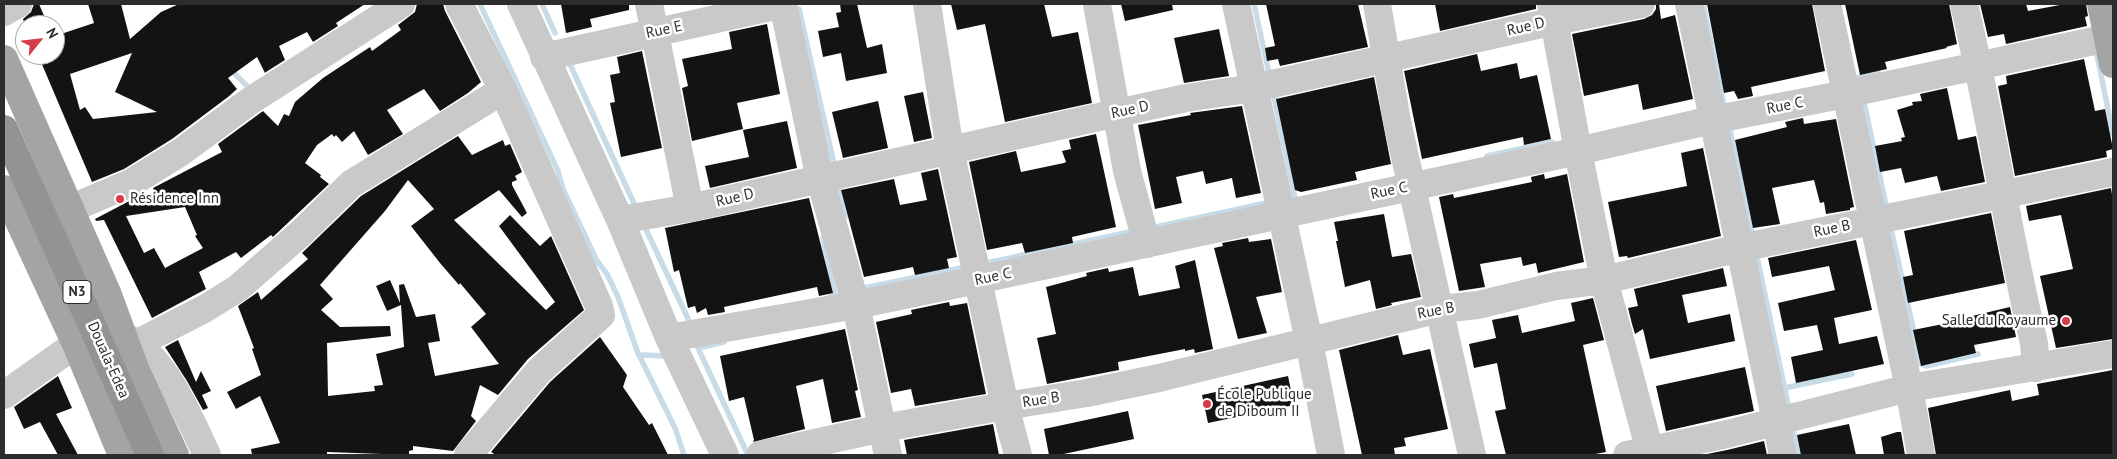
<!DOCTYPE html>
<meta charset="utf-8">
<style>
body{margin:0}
#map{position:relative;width:2117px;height:459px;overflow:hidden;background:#fff;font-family:"PT Sans",sans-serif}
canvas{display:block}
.frame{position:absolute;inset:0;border:5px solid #2c2c2c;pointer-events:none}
.north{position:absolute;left:15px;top:15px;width:50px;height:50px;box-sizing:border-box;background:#fff;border:1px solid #ababab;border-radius:50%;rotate:61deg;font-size:14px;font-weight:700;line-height:20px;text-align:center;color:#2c2c2c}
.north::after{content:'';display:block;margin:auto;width:18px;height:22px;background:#d83a48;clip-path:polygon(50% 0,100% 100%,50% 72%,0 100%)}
</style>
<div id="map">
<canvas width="2117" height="459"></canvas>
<div class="frame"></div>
<div class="north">N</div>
</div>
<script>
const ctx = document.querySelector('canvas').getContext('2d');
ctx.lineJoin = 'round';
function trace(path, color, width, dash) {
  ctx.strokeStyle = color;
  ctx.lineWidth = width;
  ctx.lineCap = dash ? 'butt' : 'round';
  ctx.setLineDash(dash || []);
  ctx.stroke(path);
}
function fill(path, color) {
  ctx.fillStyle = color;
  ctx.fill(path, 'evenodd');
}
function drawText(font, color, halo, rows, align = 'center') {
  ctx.font = font + ' "PT Sans",sans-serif';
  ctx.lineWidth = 5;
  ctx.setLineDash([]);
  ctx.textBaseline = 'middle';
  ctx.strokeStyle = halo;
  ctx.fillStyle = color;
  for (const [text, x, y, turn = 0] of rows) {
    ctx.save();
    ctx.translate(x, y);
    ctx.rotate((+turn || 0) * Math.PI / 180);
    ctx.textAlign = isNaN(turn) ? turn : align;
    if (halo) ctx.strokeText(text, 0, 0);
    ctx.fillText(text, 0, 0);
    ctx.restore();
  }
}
const stream = new Path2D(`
 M480 4 558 171 563 189 597 261 607 274 618 297 638 353 675 428 684 455
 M542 4 555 33
 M1254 4 1269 73
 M1703 4 1724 105
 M799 9 835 168
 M2096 50 2113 134
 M568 60 637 210
 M229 68 247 86
 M1855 78 1878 73
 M1273 93 1295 198
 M1864 102 1887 210
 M1730 130 1753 238
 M1487 156 1552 142
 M837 182 845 217
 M643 223 691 325
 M1890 224 1921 364 1926 366 1978 354
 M1151 228 1266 203
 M823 238 835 295 830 296
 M1756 252 1789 409
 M982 264 1134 231
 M859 289 961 268
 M724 342 698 348 747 453
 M642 355 668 356
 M1784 388 1852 374
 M1792 426 1799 455`);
const building = new Path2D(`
 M34 4H39L48 25H25L23 19 31 12Z
 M88 4H121L130 39 161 12 179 4H365L336 23 338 26 313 42 307 32 279 46 285 60 266 72 265 73 257 57 228 78 237 89 228 97 172 139 124 169 92 182 38 55H55V36L94 23ZM132 53 115 92 157 112 93 119 85 107 80 110 70 74Z
 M417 4H443L445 11 481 82 468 93 440 111 424 89 387 110 403 134 368 155 354 131 342 142 336 135 334 137 332 134 317 145 305 163 321 175 320 177 329 184 273 237 271 235 241 258 236 252 199 272 206 289 152 318 104 220 96 221 95 219 135 198 157 197 153 188 222 152 218 144 263 111 278 126 284 114 289 116 295 102 323 78 370 47 372 51 401 30 398 25 415 12ZM185 207 197 235 195 236 203 248 165 268 154 248 144 253 126 216Z
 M561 4H629V10L590 19 592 27 566 33Z
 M840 4H857L867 48 882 44 887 73 846 81 841 53 823 57 818 31 839 27 836 13 841 12Z
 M951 4H1044L1052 37 1078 32 1092 103 1005 122 985 24 957 30Z
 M1121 4H1172L1173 10 1125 21Z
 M1266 4H1358L1368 47 1280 66 1278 59 1267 61 1265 48 1275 46Z
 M1435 4H1536V9L1440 31Z
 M1656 4H1659L1661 19 1675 15 1693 99 1643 110 1638 84 1584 96 1572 34 1644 19 1652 15 1656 9Z
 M1707 4H1812L1825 71 1751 87 1753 96 1738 99 1734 91 1724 93Z
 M1845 4H1949L1957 44 1946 47 1947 48 1885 62 1887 69 1860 75Z
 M1980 4H2026L2028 11 2065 4H2086L2088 16 2085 17 2087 26 2006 44 2004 34 1988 37Z
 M767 24 780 94 737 103 743 129 692 141 682 88 688 86 682 59 732 49 729 32Z
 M1219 29 1229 76 1184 83 1174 38Z
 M642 51 662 148 621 157 610 103 615 102 610 75 620 73 617 57Z
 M1477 54 1481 71 1517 63 1520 79 1537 75 1551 139 1524 145 1523 137 1422 159 1404 71Z
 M2084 59 2095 111 2105 109 2113 149 2106 151 2107 157 2015 176 1998 86 2007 84 2006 76Z
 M1374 77 1391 164 1355 172 1357 180 1301 192 1295 190 1276 99Z
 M1947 88 1958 140 1976 136 1985 182 1941 191 1937 176 1905 183 1901 168 1880 172 1875 146 1902 141 1901 138 1905 137 1897 110 1913 105 1912 102 1922 101 1920 94Z
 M923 92 932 138 914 142 904 96Z
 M878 101 888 148 843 158 832 112Z
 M1242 106 1261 193 1236 198 1232 178 1206 184 1203 171 1176 177 1182 203 1155 209 1138 125 1191 115 1190 113Z
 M1803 118 1804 124 1836 119 1854 207 1850 208V210L1826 214 1824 202 1820 203 1814 180 1772 188 1780 224 1753 228 1735 140 1787 127 1785 122Z
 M787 121 797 168 710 188 705 166 749 157 743 130Z
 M1096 134 1116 227 1072 237 1073 243 1025 253 1022 243 987 250 969 162 1016 151 1021 172 1064 163 1066 162 1062 151 1071 149 1069 140Z
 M458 136 472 155 503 140 505 146 510 144 522 172 515 176 517 180 512 182V185L527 213 522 217 499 190 454 220 546 310 555 302 499 226 510 215 540 246 551 236 584 310 528 359 498 395 480 385 471 416 476 421 453 451 413 446V450L409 451V455L327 452V455H252L251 449 280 443 260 396 236 409 227 392 261 375 252 349 254 348 238 306 258 292 261 300 308 259 302 253 361 196ZM408 180 434 209 411 226 440 263 459 285 460 283 486 314 471 327 499 364 435 376 428 343 440 341 435 314 416 317 404 284 399 285 400 303 390 280 376 286 387 311 401 305 404 347 376 354 383 385 374 386 375 391 328 396 327 343 391 336 390 326 340 327 321 310 333 299 320 285 385 211Z
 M1703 148 1721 236 1628 258 1627 256 1619 257 1608 202 1687 186 1681 153Z
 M938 169 957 257 947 259 949 268 915 275 913 267 864 277 841 190 894 179 900 205 927 200 921 173Z
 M1544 174 1545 179 1567 174 1584 262 1538 273 1536 263 1523 266 1521 257 1480 264 1485 287 1459 291 1439 197 1453 194 1454 198 1532 182 1531 177Z
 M2111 188 2113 201V339L2056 348 2040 276 2073 269 2061 215 2029 221 2026 206Z
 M809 198 833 293 819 296 817 287 724 307 725 312 708 315 706 308 697 313 695 306 688 308 679 270 674 272 665 228Z
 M1991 213 2005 283 1908 303 1903 277 1913 275 1904 231Z
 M1384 214 1392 257 1411 254 1421 297 1391 303 1392 305 1376 309 1370 280 1345 287 1336 241H1338L1334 222Z
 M1248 238 1249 242 1271 239 1282 292 1256 297 1267 333 1238 339 1214 248 1223 246 1222 243Z
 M1856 240 1872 310 1834 318 1839 344 1877 336 1884 364 1796 383 1791 357 1823 350 1817 325 1784 331 1778 303 1835 290 1829 266 1772 277 1768 258Z
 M1195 260 1213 349 1195 353 1194 349 1185 351V349L1118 362 1119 370 1047 384 1037 338 1056 334 1046 287 1087 276 1086 273 1108 268 1109 272 1133 267 1139 296 1180 288 1175 266Z
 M1723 268 1727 286 1682 295 1688 323 1730 314 1735 341 1650 359 1643 329 1635 334 1632 324 1628 308 1638 306 1634 289Z
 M1593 298 1604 340 1583 345 1606 452 1590 455H1506L1495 411 1506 409 1497 363 1474 368 1469 344 1496 338 1492 320 1518 315 1522 333 1575 321 1571 303Z
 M949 302 950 306 967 303 986 394 915 406 911 389 891 393 876 322 912 314 911 310Z
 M2010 307 2016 337 1974 345 1976 353 1921 366 1913 330 1968 319V317Z
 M845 329 858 390 855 391 861 417 832 423 823 379 796 386 805 429 753 442 754 440 744 397 729 401 720 356Z
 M1398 335 1403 355 1430 349 1448 429 1404 438 1406 446 1394 448 1395 455H1362L1339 350Z
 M600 337 627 375 623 387 649 425 652 423 668 455H496L491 452 550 382Z
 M178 340 196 382 201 371 211 391 202 395 208 408 203 410 187 381 165 347Z
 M1745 367 1754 411 1666 431 1656 386Z
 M2113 370V455H1936L1928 408 2010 390 2012 401 2039 395 2037 384Z
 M58 376 72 408 56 414 78 455H58L40 422 24 429 14 407Z
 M1288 376 1294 405 1208 423 1202 395Z
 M1128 411 1134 439 1059 455H1049L1044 429Z
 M993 424 999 455H907L904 440Z
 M1849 424 1856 455H1801L1797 435Z
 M1897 432H1901L1905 455H1884L1881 437Z
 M1764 441 1767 455H1702L1727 450Z`);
const minor = new Path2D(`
 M459 4 503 90 599 306 601 315 539 371 468 455
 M521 4 620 220 669 338 725 455
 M649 4 690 208
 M783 4 820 179 856 305 888 455
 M927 4 950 150 1005 406 1018 455
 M1097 4 1127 171 1147 244
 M1236 4 1309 341 1331 455
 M1377 4 1397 121 1472 455
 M1551 4 1578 151 1604 280 1651 455
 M1689 4 1783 455
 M1827 4 1909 388 1921 455
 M1964 4C1991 116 2007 231 2034 343L2036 368
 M4 12 18 4
 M544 57 784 4
 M70 209 131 183 181 152 250 101 401 4
 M620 220 690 208 1117 113 1186 98 1254 88 1555 21 1641 4
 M124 336C165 357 188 415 207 455
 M669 338 856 305 977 280 1578 151 1712 120 1846 94 2108 38
 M138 343 206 308 238 288 301 233 351 184 503 90
 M4 395 76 344
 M760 455 883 428 1005 406 1087 393 1159 378 1440 309 1478 305 1556 286 1604 280 1740 248 2113 172
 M1627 455 1723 435 1909 388 2113 354`);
const major = new Path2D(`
 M2101 4 2113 64
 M4 59 108 295 136 371 175 455
 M4 189 76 344 122 455`);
const highway = new Path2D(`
 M4 129 150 455`);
const markers = [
 [120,199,5,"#d83a48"],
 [2066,321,5,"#d83a48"],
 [1207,404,5,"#d83a48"]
];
const shields = [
 [77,292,28]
];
const shieldNames = [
 ["N3",77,292]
];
const streetNames = [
 ["Rue D",1526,27,-13],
 ["Rue E",664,30,-12],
 ["Rue C",1785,106,-11],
 ["Rue D",1130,110,-12],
 ["Rue C",1389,191,-12],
 ["Rue D",735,198,-13],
 ["Rue B",1832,229,-12],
 ["Rue C",993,277,-12],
 ["Rue B",1436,311,-11],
 ["Douala-Edea",108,360,66],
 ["Rue B",1041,400,-9]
];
const poiNames = [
 ["Résidence Inn",130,199],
 ["Salle du Royaume",2056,321,"right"],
 ["École Publique",1217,395],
 ["de Diboum II",1217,412]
];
trace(stream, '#c7dce8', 5.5);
fill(building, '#131313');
trace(minor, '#c9c9c9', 28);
trace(major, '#a4a4a4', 28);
trace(highway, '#939393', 28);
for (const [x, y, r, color] of markers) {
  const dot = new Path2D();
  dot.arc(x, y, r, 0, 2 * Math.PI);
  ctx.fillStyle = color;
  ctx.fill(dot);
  trace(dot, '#fff', 2);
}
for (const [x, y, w] of shields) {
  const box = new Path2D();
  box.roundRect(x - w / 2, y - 11.5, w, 23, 4);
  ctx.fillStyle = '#fff';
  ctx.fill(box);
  trace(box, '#2c2c2c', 1);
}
drawText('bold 14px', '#2c2c2c', null, shieldNames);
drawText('15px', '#2c2c2c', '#fff', streetNames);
drawText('15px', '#2c2c2c', '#fff', poiNames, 'left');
</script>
